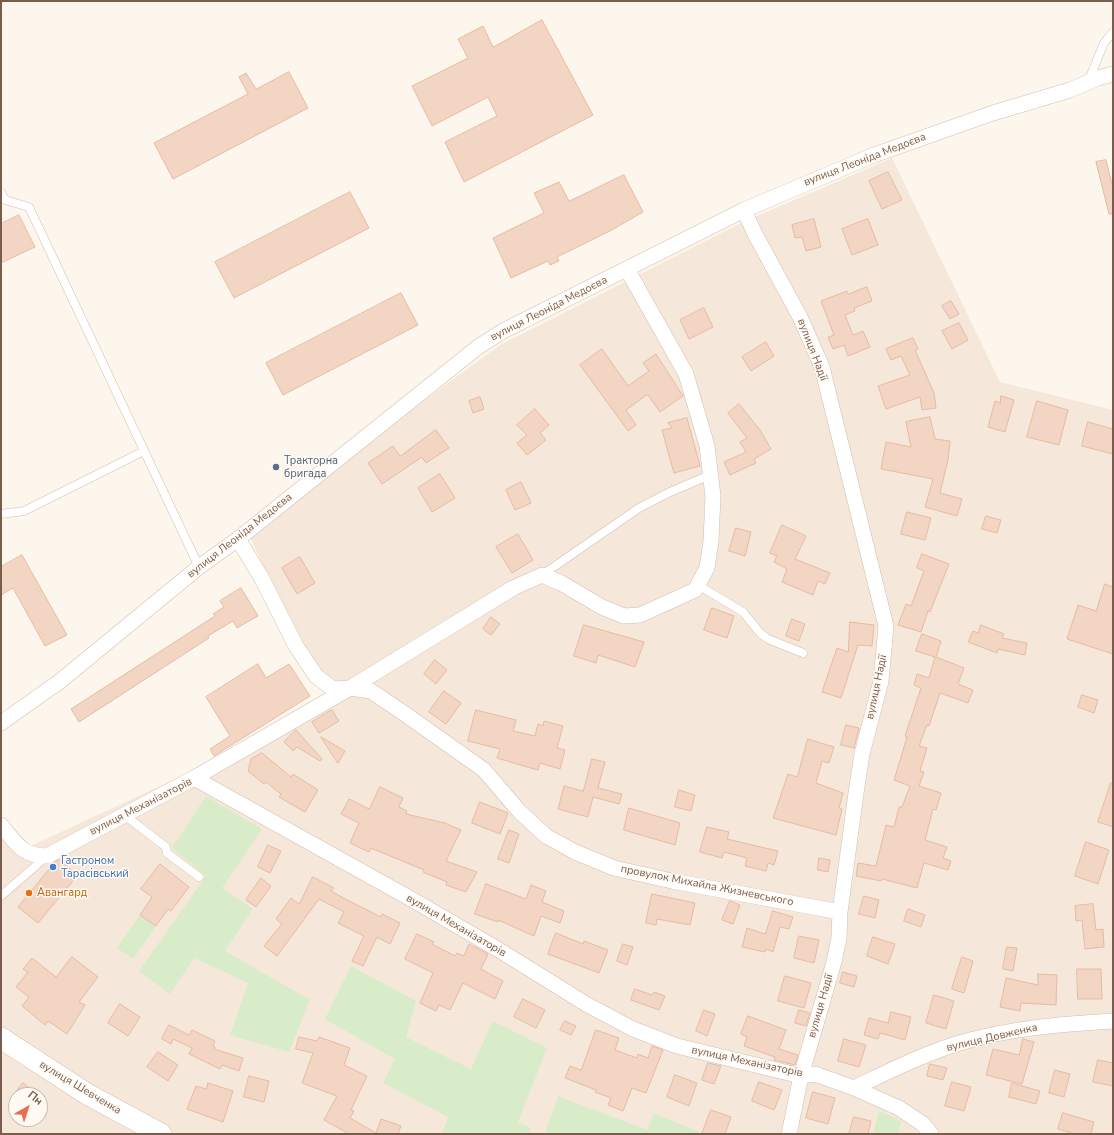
<!DOCTYPE html>
<meta charset="utf-8">
<style>
body{margin:0}
#map{position:relative;width:1114px;height:1135px;overflow:hidden;background:#fdf6ec;font-family:"Nunito Sans",sans-serif}
canvas{display:block}
.frame{position:absolute;inset:0;border:2px solid #7a5c4d;pointer-events:none}
.north{position:absolute;left:8px;top:1087px;width:40px;height:40px;box-sizing:border-box;background:#fffaf3;border:1px solid #cabbb1;border-radius:50%;rotate:39deg;font-size:11px;font-weight:700;line-height:16px;text-align:center;color:#7a5c4d}
.north::after{content:'';display:block;margin:auto;width:14px;height:18px;background:#e76f51;clip-path:polygon(50% 0,100% 100%,50% 72%,0 100%)}
</style>
<div id="map">
<canvas width="1114" height="1135"></canvas>
<div class="frame"></div>
<div class="north">Пн</div>
</div>
<script>
const ctx = document.querySelector('canvas').getContext('2d');
ctx.lineJoin = 'round';
function fill(path, color) {
  ctx.fillStyle = color;
  ctx.fill(path, 'evenodd');
}
function trace(path, color, width, dash) {
  ctx.strokeStyle = color;
  ctx.lineWidth = width;
  ctx.lineCap = dash ? 'butt' : 'round';
  ctx.setLineDash(dash || []);
  ctx.stroke(path);
}
function drawText(font, color, halo, rows, align = 'center') {
  ctx.font = font + ' "Nunito Sans",sans-serif';
  ctx.lineWidth = 3;
  ctx.setLineDash([]);
  ctx.textBaseline = 'middle';
  ctx.strokeStyle = halo;
  ctx.fillStyle = color;
  for (const [text, x, y, turn = 0] of rows) {
    ctx.save();
    ctx.translate(x, y);
    ctx.rotate((+turn || 0) * Math.PI / 180);
    ctx.textAlign = isNaN(turn) ? turn : align;
    if (halo) ctx.strokeText(text, 0, 0);
    ctx.fillText(text, 0, 0);
    ctx.restore();
  }
}
const residential = new Path2D(`
 M892 158 1000 382 1113 410V1134H1V825L22 850 190 772 333 689 301 648 250 537 429 397 500 345 743 222ZM16 1095H40V1119H16Z`);
const green = new Path2D(`
 M206 796 262 829 222 888 253 909 225 951 310 1000 289 1052 230 1035 248 983 194 958 170 994 139 971 206 876 172 848Z
 M140 915 156 926 133 959 117 948Z
 M351 966 416 1001 406 1037 471 1069 493 1021 547 1048 518 1122 531 1128 528 1134H442L448 1117 383 1083 395 1059 325 1019Z
 M558 1096 647 1130 654 1113 699 1132 698 1134H545Z
 M879 1111 901 1121 898 1134H873Z`);
const building = new Path2D(`
 M542 20 593 115 464 182 445 142 497 116 488 97 432 126 412 86 468 58 458 39 483 26 493 47Z
 M289 72 308 108 173 179 154 143 248 94 239 77 246 73 256 89Z
 M1106 160 1113 188V214H1109L1096 162Z
 M888 172 902 200 882 209 869 181Z
 M624 175 643 212 610 231 557 257 559 261 550 265 548 261 511 278 493 238 544 213 534 193 559 182 569 201Z
 M350 192 369 228 234 298 215 262Z
 M19 215 35 247 1 263V224Z
 M814 219 821 247 806 251 802 237 795 238 792 225Z
 M868 219 878 245 852 255 842 229Z
 M867 287 872 301 854 308 855 311 845 315 853 335 863 331 870 347 848 356 844 345 833 349 828 337 834 335 821 301 847 291 848 294Z
 M401 293 418 325 283 395 266 363Z
 M951 301 959 314 950 319 942 306Z
 M704 308 713 327 689 339 680 320Z
 M959 323 968 340 952 349 942 331Z
 M913 338 918 349 915 350 934 393 936 408 922 410 920 397 886 409 878 386 910 375 901 356 891 360 886 349Z
 M766 342 774 356 751 371 742 357Z
 M602 349 628 386 649 371 643 363 656 354 683 396 660 412 648 395 645 396 626 410 636 425 628 431 580 365Z
 M1001 396 1014 400 1005 432 988 427 995 401 1000 403Z
 M480 397 484 409 473 413 469 401Z
 M1037 401 1068 410 1059 445 1027 437Z
 M739 404 760 430 771 449 754 459 756 463 730 475 724 462 746 452 740 442 747 438 728 413Z
 M535 409 549 425 540 433 546 440 527 455 517 443 527 435 517 425Z
 M930 417 935 439 950 441 948 460 940 493 962 499 957 516 925 507 933 479 881 469 886 442 911 447 906 422Z
 M687 418 700 466 674 473 662 430 672 428 668 423Z
 M1088 422 1113 429V454L1082 446Z
 M436 430 449 448 426 463 422 457 382 484 368 463 393 446 400 456Z
 M440 474 455 498 432 512 418 488Z
 M521 482 531 503 515 510 506 490Z
 M907 512 931 518 925 540 901 534Z
 M986 516 1001 520 997 533 982 529Z
 M782 525 806 536 795 559 830 573 825 584 818 581 813 595 782 582 787 569 774 562 777 556 770 553Z
 M736 528 751 532 745 556 729 551Z
 M518 534 533 560 512 573 496 547Z
 M922 554 949 564 930 612 928 611 921 632 898 625 906 604 911 606 924 571 917 568Z
 M22 555 67 635 45 646 13 588 1 595V567Z
 M300 557 315 583 297 594 282 568Z
 M1105 584 1113 587V654L1067 639 1078 605 1096 611Z
 M241 588 258 616 237 628 233 621 208 636 209 638 79 722 71 709 215 616 213 614 224 607 220 601Z
 M712 608 734 616 727 638 704 630Z
 M491 617 500 624 491 635 483 629Z
 M792 619 805 624 799 641 786 636Z
 M850 622 874 625 872 646 858 645 841 698 822 692 837 648 848 652Z
 M584 625 644 642 635 667 598 655 596 663 574 656Z
 M981 625 1004 634 1002 638 1027 643 1025 655 998 649 997 653 968 642 973 631 978 633Z
 M922 634 941 641 936 657 964 668 958 684 973 690 968 703 940 693 929 726 927 725 919 746 927 748 920 771 924 772 919 786 941 793 936 810 933 809 925 840 947 847 943 858 951 861 948 870 924 863 917 888 882 879 881 881 856 876 858 863 876 866 886 825 894 827 899 807H902L910 786 894 780 907 737 905 736 921 688 914 685 917 674 929 678 935 657 916 651Z
 M435 660 447 670 436 684 424 674Z
 M258 664 266 678 289 664 310 696 214 756 210 749 230 736 206 697Z
 M444 691 461 703 446 724 429 712Z
 M1082 695 1098 700 1094 713 1078 707Z
 M332 710 339 721 319 733 312 722Z
 M476 710 516 720 513 731 535 736 538 724 543 726 544 721 563 726 557 748 565 750 560 769 540 763 538 770 527 767 497 758 500 749 468 741Z
 M846 725 859 728 854 748 841 745Z
 M296 730 322 759 320 761 297 747 293 751 284 742Z
 M321 737 345 751 338 763Z
 M808 739 834 747 829 763 822 761 816 783 843 793 839 808 842 809 836 835 773 818 788 774 797 777Z
 M262 753 291 777 293 774 318 790 305 812 279 797 281 794 266 782 264 784 248 771 251 759Z
 M592 759 605 762 598 788 622 794 619 804 593 797 588 817 558 809 564 786 583 791Z
 M1111 783H1113V827L1098 822Z
 M380 787 403 798 399 807 407 811 406 814 445 823 461 830 446 861 477 872 466 892 446 885 447 882 423 872 424 870 371 848 369 852 350 843 359 823 341 814 349 799 369 809Z
 M679 790 695 795 691 811 675 807Z
 M480 802 508 813 500 834 472 823Z
 M629 808 680 823 675 845 624 830Z
 M707 827 729 832 727 839 778 851 774 865 768 863 766 871 745 866 747 858 724 852 722 858 700 852Z
 M509 830 519 834 509 863 498 859Z
 M1086 842 1109 850 1098 884 1075 876Z
 M268 845 281 851 270 873 258 867Z
 M819 858 830 860 828 872 818 870Z
 M59 860 78 875 38 923 18 907 55 862Z
 M160 864 189 887 171 911 168 909 156 926 140 915 152 897 141 889Z
 M313 877 334 888 331 891 349 901 381 917 382 914 400 923 390 944 377 937 363 966 352 961 364 936 338 923 344 912 319 899 277 956 264 946 282 924 276 919 291 898 299 904Z
 M261 878 271 886 256 907 246 900Z
 M486 884 526 899 531 885 546 891 542 902 564 911 560 923 541 916 534 936 498 920V922L475 914Z
 M652 894 695 903 690 925 657 919 656 925 646 923Z
 M864 896 879 900 875 918 859 914Z
 M730 901 740 905 733 924 722 920Z
 M1093 904 1096 930 1103 929 1104 947 1085 949 1082 920 1076 921 1075 906Z
 M908 909 925 915 921 927 904 921Z
 M773 911 793 917 789 929 780 927 773 952 766 949 765 952 742 947 747 928 765 934Z
 M556 933 583 944 584 941 608 950 599 973 548 954Z
 M417 934 434 942 432 944 455 956 457 953 464 956 469 944 488 954 481 969 503 981 495 999 463 983 450 1010 439 1005 436 1011 420 1003 433 973 405 959Z
 M799 936 819 940 814 963 794 958Z
 M873 937 895 944 888 964 867 956Z
 M623 944 633 947 627 965 617 961Z
 M1007 947 1017 948 1013 971 1003 969Z
 M72 957 98 977 79 1002 85 1005 67 1034 48 1021 45 1025 22 1006 29 997 16 987 28 972 23 969 32 958 56 977Z
 M962 957 973 961 964 993 952 989Z
 M1077 969H1101L1102 999H1078Z
 M843 972 857 976 854 987 840 983Z
 M1038 974 1057 975 1056 1005 1021 1003 1020 1011 1000 1007 1006 978 1038 985Z
 M785 976 811 983 804 1008 778 1001Z
 M635 989 652 995 654 992 665 996 659 1010 631 1000Z
 M934 995 954 1001 946 1029 926 1023Z
 M523 999 545 1010 536 1028 514 1017Z
 M120 1004 140 1017 128 1036 108 1023Z
 M704 1010 715 1014 707 1036 696 1031Z
 M799 1010 810 1013 806 1026 795 1023Z
 M891 1012 911 1017 905 1040 880 1033 878 1039 864 1035 869 1018 888 1023Z
 M748 1016 786 1030 779 1049 798 1055 795 1065 774 1060 775 1057 744 1046 747 1037 741 1034Z
 M565 1021 576 1026 571 1035 560 1030Z
 M169 1025 189 1035 192 1030 215 1041 213 1046 215 1047 214 1049 243 1058 239 1071 222 1065 220 1069 189 1054 192 1048 173 1039 171 1044 162 1039Z
 M596 1030 619 1038 615 1050 637 1058 638 1054 648 1058 652 1046 663 1050 646 1093 632 1088 623 1111 608 1105 611 1098 595 1092 596 1090 565 1078 570 1066 581 1070Z
 M299 1037 317 1041 319 1037 350 1048 344 1065 367 1076 351 1110 354 1111 350 1118 376 1133 381 1119 401 1126 398 1134H349L324 1120 337 1096 302 1083 313 1053 296 1049Z
 M844 1039 866 1045 859 1067 838 1061Z
 M1023 1039 1034 1042 1022 1084 986 1075 993 1049 1019 1055Z
 M158 1052 178 1065 168 1081 147 1067Z
 M1098 1060 1113 1063V1086L1093 1082Z
 M708 1063 721 1066 714 1084 702 1080Z
 M930 1064 947 1068 943 1080 927 1076Z
 M1055 1070 1070 1074 1064 1097 1049 1093Z
 M675 1075 697 1083 689 1106 667 1097Z
 M249 1076 269 1081 264 1102 244 1097Z
 M759 1082 782 1090 774 1110 752 1101Z
 M952 1082 971 1087 964 1111 945 1106Z
 M23 1083 39 1095H14Z
 M208 1083 233 1091 223 1122 187 1109 196 1086 206 1089Z
 M1012 1083 1040 1091 1036 1104 1009 1097Z
 M813 1092 835 1098 828 1124 806 1118Z
 M711 1110 731 1117 725 1134H702Z
 M1063 1113 1094 1122 1091 1134H1074L1058 1129Z
 M854 1117 871 1121 868 1134H849Z`);
const lane = new Path2D(`
 M1088 82 1104 43 1113 32
 M1 192 5 200 29 207 199 567
 M1 514 24 511 144 451
 M542 575 639 508 670 492 710 475
 M698 585 743 612 760 633 768 639 803 653
 M123 814 166 847 167 853 199 877
 M1 896 47 856`);
const street = new Path2D(`
 M744 210 755 234 800 317 822 367 886 626 881 681 862 754 856 793 840 912 839 938 834 962 801 1076 789 1134
 M238 539 261 577 296 646 316 676 333 689 350 688 371 691 405 714 484 770 519 811 546 836 575 852 614 868 672 881 840 912
 M1 723 59 682 199 567 238 539 478 347 503 331 744 210 874 155 993 113 1070 90 1098 78 1113 74
 M194 778 350 688 513 588 542 575 561 583 602 607 624 616 640 615 695 590 707 568 711 541 713 496 707 446 686 374 627 269
 M1 825C16 843 22 856 47 856L194 778 413 900 499 950 586 1004 633 1029 677 1046 801 1076 815 1074 854 1088 899 1108 923 1124 931 1134
 M854 1088C890 1071 925 1053 963 1042 1012 1028 1063 1024 1113 1021`);
const secondary = new Path2D(`
 M1 1038 87 1094 161 1134`);
const markers = [
 [276,467,4,"#5c6f8a"],
 [53,867,4,"#3f7fe0"],
 [29,893,4,"#e8710a"]
];
const streetNames = [
 ["вулиця Леоніда Медоєва",865,160,-21],
 ["вулиця Леоніда Медоєва",549,309,-27],
 ["вулиця Надії",812,350,69],
 ["вулиця Леоніда Медоєва",240,536,-38],
 ["вулиця Надії",877,687,-78],
 ["вулиця Механізаторів",141,807,-27],
 ["провулок Михайла Жизневського",707,886,11],
 ["вулиця Механізаторів",456,926,30],
 ["вулиця Надії",821,1006,-74],
 ["вулиця Довженка",992,1038,-13],
 ["вулиця Механізаторів",747,1062,12],
 ["вулиця Шевченка",80,1088,31]
];
const serviceNames = [
 ["Тракторна",284,461],
 ["бригада",284,474]
];
const shopNames = [
 ["Гастроном",61,861],
 ["Тарасівський",61,874]
];
const foodNames = [
 ["Авангард",37,893]
];
fill(residential, '#f5e8da');
fill(green, '#d8ecc9');
fill(building, '#f3d5c3');
trace(building, '#e6bba3', 1);
trace(lane, '#d1beb0', 9);
trace(street, '#d1beb0', 16);
trace(secondary, '#d6c0b0', 22);
trace(lane, '#fff', 8);
trace(street, '#fff', 15);
trace(secondary, '#fff', 21);
for (const [x, y, r, color] of markers) {
  const dot = new Path2D();
  dot.arc(x, y, r, 0, 2 * Math.PI);
  ctx.fillStyle = color;
  ctx.fill(dot);
  trace(dot, '#fffaf3', 1.5);
}
drawText('11px', '#7a5c4d', '#fffaf3', streetNames);
drawText('11px', '#4e5e75', '#fffaf3', serviceNames, 'left');
drawText('11px', '#366cbe', '#fffaf3', shopNames, 'left');
drawText('11px', '#c56008', '#fffaf3', foodNames, 'left');
</script>
